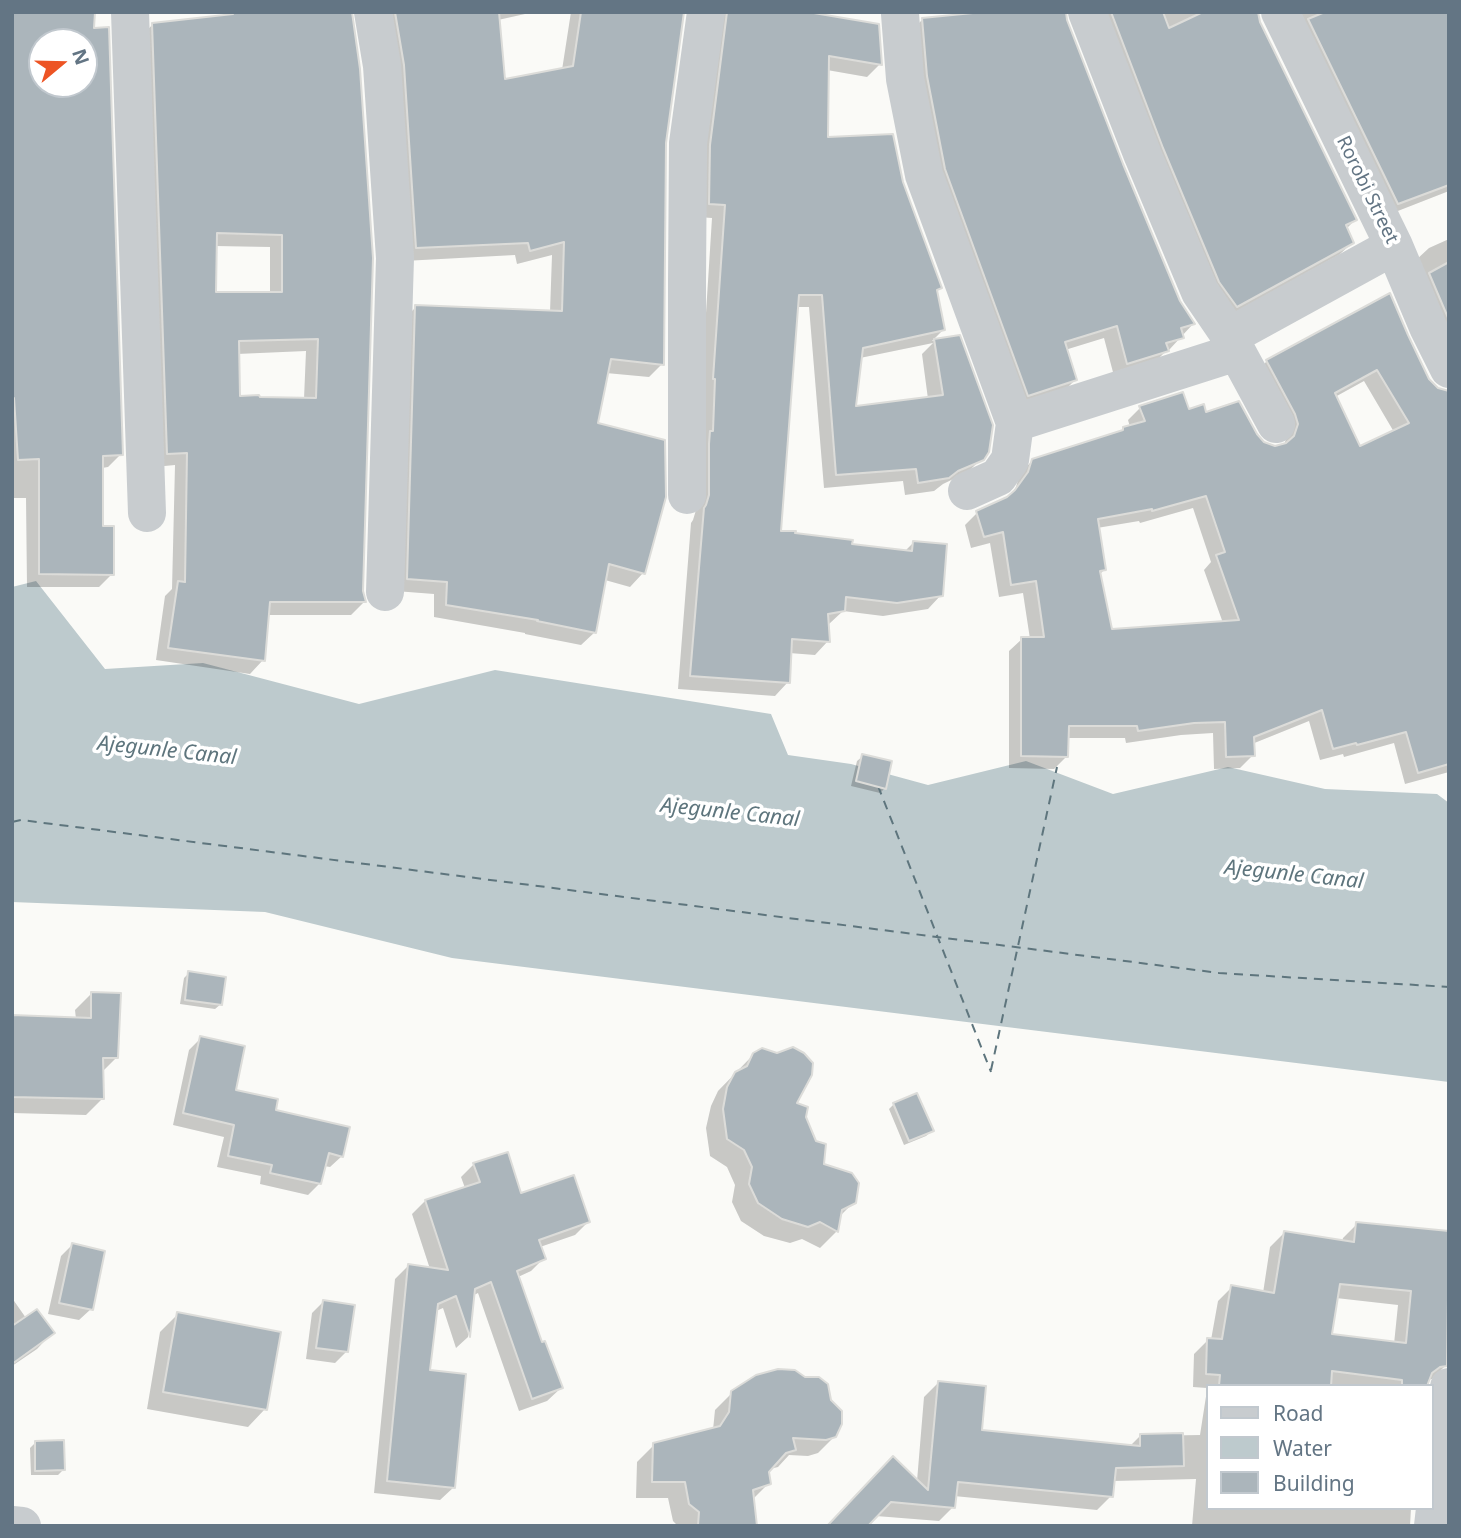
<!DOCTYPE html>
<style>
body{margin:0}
#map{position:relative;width:1461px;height:1538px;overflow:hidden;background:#fafaf7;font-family:"Noto Sans",sans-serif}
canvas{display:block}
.frame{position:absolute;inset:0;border:14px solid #637584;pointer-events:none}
.legend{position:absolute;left:1206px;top:1384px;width:228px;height:126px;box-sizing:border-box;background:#fff;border:2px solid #c1c8ce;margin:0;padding:9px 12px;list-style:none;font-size:21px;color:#637584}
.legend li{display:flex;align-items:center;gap:14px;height:35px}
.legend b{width:35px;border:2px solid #c1c8ce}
.north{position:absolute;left:28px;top:28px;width:70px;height:70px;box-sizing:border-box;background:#fff;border:2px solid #c1c8ce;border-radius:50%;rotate:71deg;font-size:19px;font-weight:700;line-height:28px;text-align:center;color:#637584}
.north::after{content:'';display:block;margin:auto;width:24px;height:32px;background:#ed5424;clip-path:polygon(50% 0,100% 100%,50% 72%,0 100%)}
</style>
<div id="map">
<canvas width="1461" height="1538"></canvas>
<div class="frame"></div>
<ul class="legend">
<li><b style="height:9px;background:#c8cccf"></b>Road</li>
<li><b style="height:19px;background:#bdcacd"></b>Water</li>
<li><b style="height:19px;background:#abb5bb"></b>Building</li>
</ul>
<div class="north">N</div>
</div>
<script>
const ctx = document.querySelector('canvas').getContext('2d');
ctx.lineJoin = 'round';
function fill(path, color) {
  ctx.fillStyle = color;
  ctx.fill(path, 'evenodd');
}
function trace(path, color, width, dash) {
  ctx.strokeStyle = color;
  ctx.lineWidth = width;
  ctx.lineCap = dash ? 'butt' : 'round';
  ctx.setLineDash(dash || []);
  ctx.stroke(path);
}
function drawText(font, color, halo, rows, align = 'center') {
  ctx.font = font + ' "Noto Sans",sans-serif';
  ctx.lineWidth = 7;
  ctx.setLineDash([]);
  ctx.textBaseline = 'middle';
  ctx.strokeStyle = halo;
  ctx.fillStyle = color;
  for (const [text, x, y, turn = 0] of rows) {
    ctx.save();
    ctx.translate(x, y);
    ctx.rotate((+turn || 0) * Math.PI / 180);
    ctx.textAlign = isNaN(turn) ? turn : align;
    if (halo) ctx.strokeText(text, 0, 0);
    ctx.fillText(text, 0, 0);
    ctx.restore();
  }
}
const water = new Path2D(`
 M36 581 105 669 203 663 359 704 495 670 771 714 788 755 851 764 928 785 1026 761 1113 794 1228 767 1325 789 1437 794 1449 803V1082L452 958 265 912 12 902V587Z`);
const shadow = new Path2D(`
 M12 12H95L94 30 121 454 108 467 102 468 101 528 112 574 99 587H27L26 498H12ZM42 42H84V84H42Z
 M228 12H350L361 592 364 602 351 615H267L263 660 250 674 156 660 165 596 172 589 175 465 154 467 140 38 153 24 225 17ZM215 246 270 247V294H214ZM306 351 304 399 238 398 237 354Z
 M377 12H534L498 20 504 81 562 70 571 12H682L665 140 662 364 649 377 606 373 596 424 664 497 643 573 630 587 605 580 595 632 581 645 525 634V633L434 617V594L395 591 403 320 416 307 550 312 552 255 517 264 515 255 404 261Z
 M710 12H800L880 64 867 77 827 70V139L902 183 940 287 935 292 943 330 932 341 958 337 982 458 968 472 943 484 934 491 905 495 903 481 824 488 809 307H796L779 532 850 546 904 552 913 543 941 595 928 609 883 616 843 611 829 624H827L828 641 815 655 789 653 788 682 775 696 678 689 691 523 693 520 696 510 701 392 712 218 697 217ZM933 343 922 354 928 399 854 408 860 358Z
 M1092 12H1257L1259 22 1355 220 1346 229 1352 243 1339 255 1224 319Z
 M1285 12H1449V191L1385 216Z
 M923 19 1065 20 1178 301 1193 324 1169 350 1166 351 1154 363 1114 376 1104 338 1065 350 1075 380 1062 393 1016 407 933 182 910 32Z
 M1449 239V357L1416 260 1429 248Z
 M1389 296 1428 380 1437 389 1449 392V772L1405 784 1394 743 1344 757 1343 754 1320 760 1309 721 1252 744 1253 755 1240 768 1214 769 1213 733 1181 735 1126 743 1125 738H1067V756L1054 769 1009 768V651L1022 639H1030L1023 593 999 597 990 543 971 548 965 525 978 512 1008 499 1016 487 1020 473 1033 460 1119 433 1124 429 1130 427 1128 420 1140 408 1188 411 1205 415 1255 435 1263 444 1275 448 1284 445 1286 439 1254 374 1267 361ZM1364 381 1394 432 1359 448 1335 397ZM1193 508 1211 562 1204 570 1223 623 1110 631 1099 575 1104 570 1097 528 1139 521 1140 523Z
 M863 756 885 788 880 793 851 786 857 761Z
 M189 973 221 1004 215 1009 180 1004 184 978Z
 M91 994 116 1058 102 1072V1099L86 1115 12 1113V1017L76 1019 75 1010Z
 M201 1038 233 1091 274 1111 342 1156 330 1167 324 1166 320 1183 308 1195 260 1184 261 1176 217 1167 224 1137 173 1125 189 1050Z
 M754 1054 804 1118 822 1165 854 1202 839 1217 837 1231 820 1248 802 1239 790 1243 764 1236 741 1221 732 1202 735 1185 727 1167 710 1156 706 1128 711 1106 718 1091Z
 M894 1104 932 1131 926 1136 904 1145 889 1109Z
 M474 1164 520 1196 588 1222 575 1235 540 1247 544 1258 531 1271 518 1277 541 1344 561 1388 547 1401 519 1411 478 1293 472 1296 468 1337 456 1348 443 1308 436 1311 428 1372 454 1487 440 1500 374 1493 395 1279 408 1266 430 1269 412 1214 425 1201 465 1188 461 1177Z
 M1357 1224 1449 1233V1336L1446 1365 1432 1379 1427 1380 1425 1386H1331L1310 1383 1207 1386V1388L1193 1387 1194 1354 1208 1340H1211L1218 1301 1232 1287 1263 1293 1270 1247 1284 1233 1342 1242 1343 1238ZM1336 1298 1398 1305 1394 1344 1330 1335Z
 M72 1245 91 1309 79 1320 48 1314 61 1256Z
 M12 1298 26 1318 52 1333 37 1349 12 1366Z
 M323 1302 347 1351 335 1363 306 1359 312 1313Z
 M178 1314 265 1409 248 1427 147 1409 160 1332Z
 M938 1383 980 1432 1130 1446 1140 1436 1200 1435 1207 1390V1508H1411L1410 1526H1192L1196 1479 1113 1481 1111 1496 1097 1510 954 1496 953 1507 939 1521 876 1516 828 1526 917 1481 924 1397Z
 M732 1393 835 1436 818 1453 808 1456 789 1455 778 1467 770 1469 767 1472 769 1483 752 1500 751 1526H678L673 1521 668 1498H636L637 1462 654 1445 713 1430 715 1410Z
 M36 1442 63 1470 58 1475H31L30 1448Z`);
const ferry = new Path2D(`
 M878 786 991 1072
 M12 822 21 820 1219 973 1449 987
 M991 1070 1057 767`);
const building = new Path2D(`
 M12 12H95L94 28 109 27 123 455 103 456V526H114V575L39 574V459L18 460 14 398H12ZM42 42H84V84H42Z
 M232 12H352L360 69 373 258 363 591 366 602H270L265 661 168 648 178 581 185 582 187 453 167 454 152 23 233 14ZM217 233 282 235V292H216ZM318 339 316 398 260 397 259 395 240 396 239 341Z
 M395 12H499L505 79 573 66 581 12H684L666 143 664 365 611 359 598 423 665 440 666 497 645 574 609 564 596 633 537 621 538 620 446 605 447 582 407 579 415 305 562 311 564 242 530 251 528 243 416 248 404 65Z
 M727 12H808L879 24 882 65 829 56 828 137 893 134 903 182 942 288 937 290 945 330 863 348 856 406 943 395 934 339 960 335 993 425 989 452 984 460 958 471 949 478 918 483 916 469 836 475 822 295H799L781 531H796L795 533 853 540 852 544 912 551 913 541 947 544 943 596 897 603 846 597 845 611 828 614 830 642 792 639 790 683 690 676 704 508 706 505 709 495V444L710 431H713L715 379H713L725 205 709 204 710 145Z
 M983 12H1066L1067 20 1123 164 1180 301 1195 324 1181 328 1184 338 1166 343 1169 351 1127 364 1117 326 1065 342 1077 380 1028 396 945 169 927 76 922 18Z
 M1111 12H1163L1169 28 1203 12H1258L1260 22 1357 220 1346 225 1354 243 1237 307 1219 282 1163 148Z
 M1325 12H1449V185L1398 204 1308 19Z
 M1449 262V320L1429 273Z
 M1390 293 1408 335 1429 379 1438 388 1449 391V764L1418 773 1406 732 1357 745 1356 743 1333 749 1322 710 1254 737 1255 756 1226 757 1225 722 1194 723 1138 731 1137 726H1069L1068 757 1021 756V637H1044L1036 581 1011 585 1003 532 984 537 976 511 1007 497 1015 490 1028 472 1032 459 1123 430V427L1145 421 1139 406 1183 392 1189 409 1204 404 1206 412 1239 401 1257 434 1264 442 1275 446 1286 443 1294 436 1298 424 1295 414 1266 360ZM1377 370 1409 423 1360 446 1335 393ZM1206 496 1225 552 1216 555 1239 620 1112 629 1100 571 1106 570 1098 519 1152 509V511Z
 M862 754 892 761 886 789 856 781Z
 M188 971 226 977 222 1005 185 1000Z
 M91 992 121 993 118 1058H103L104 1099 12 1097V1015L91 1018Z
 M200 1036 245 1046 236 1090 278 1099 276 1110 350 1127 343 1157 329 1153 321 1184 270 1173 272 1165 228 1156 234 1125 183 1113Z
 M793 1047 804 1053 813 1063 812 1075 797 1103 808 1107 806 1117 816 1141 826 1144 824 1164 852 1173 859 1183 856 1203 842 1210 838 1232 820 1222 808 1227 782 1219 758 1203 749 1184 752 1167 744 1150 727 1139 723 1109 727 1087 735 1072 747 1066 753 1053 762 1048 777 1053Z
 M917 1093 934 1131 909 1141 893 1103Z
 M508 1152 521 1193 574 1175 590 1222 539 1240 546 1259 517 1271 542 1342 545 1341 563 1388 532 1399 491 1282 475 1289 470 1337 456 1296 438 1304 430 1370 466 1374 455 1488 387 1481 408 1264 448 1270 425 1200 480 1182 473 1163Z
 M1356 1222 1449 1231 1447 1366 1440 1367 1432 1373 1427 1386H1402V1380L1332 1371 1331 1386H1219L1220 1375 1206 1374 1207 1338 1222 1339 1231 1285 1274 1293 1284 1231 1354 1242ZM1340 1284 1411 1291 1406 1343 1332 1334Z
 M72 1243 105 1251 93 1310 59 1303Z
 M323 1300 355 1305 348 1352 316 1348Z
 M37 1309 55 1333 12 1364V1326Z
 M177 1312 281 1332 267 1410 163 1392Z
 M778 1369 795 1370 805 1377H819L828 1384 831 1400 842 1411V1424L836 1437 826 1440 793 1438 796 1450 786 1453 769 1472 771 1484 753 1490 757 1526H698L699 1512 689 1504 685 1482H652L653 1443 720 1426 729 1412 731 1391 756 1375Z
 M938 1381 986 1386 982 1430 1140 1446V1434L1183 1433 1184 1466 1116 1468 1113 1497 958 1482 955 1508 891 1502 868 1526H827L893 1456 928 1490Z
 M64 1440 65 1470 35 1471V1441Z`);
const minor = new Path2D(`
 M130 12 147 513
 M373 12 382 66 395 258 385 592
 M1087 12 1143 156 1200 292 1230 336 1237 352 1276 424
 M1280 12 1394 246 1428 327 1449 369
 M900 14 905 79 924 175 1015 423
 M1230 336 1394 246
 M967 491 998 477 1010 460 1015 423 1237 352
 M687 495V281L688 143 706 12
 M12 1525 22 1526
 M1433 1526 1449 1387`);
const streetNames = [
 ["Rorobi Street",1367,190,64]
];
const waterNames = [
 ["Ajegunle Canal",167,751,6],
 ["Ajegunle Canal",730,813,6],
 ["Ajegunle Canal",1294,875,6]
];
fill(water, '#bdcacd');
fill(shadow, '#0003');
trace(ferry, '#5e757d', 2, [9, 7]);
fill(building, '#abb5bb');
trace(building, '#dcdcd9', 2);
trace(minor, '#c8cccf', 38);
drawText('19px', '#637584', '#fff', streetNames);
drawText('italic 21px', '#5e757d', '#fff', waterNames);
</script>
